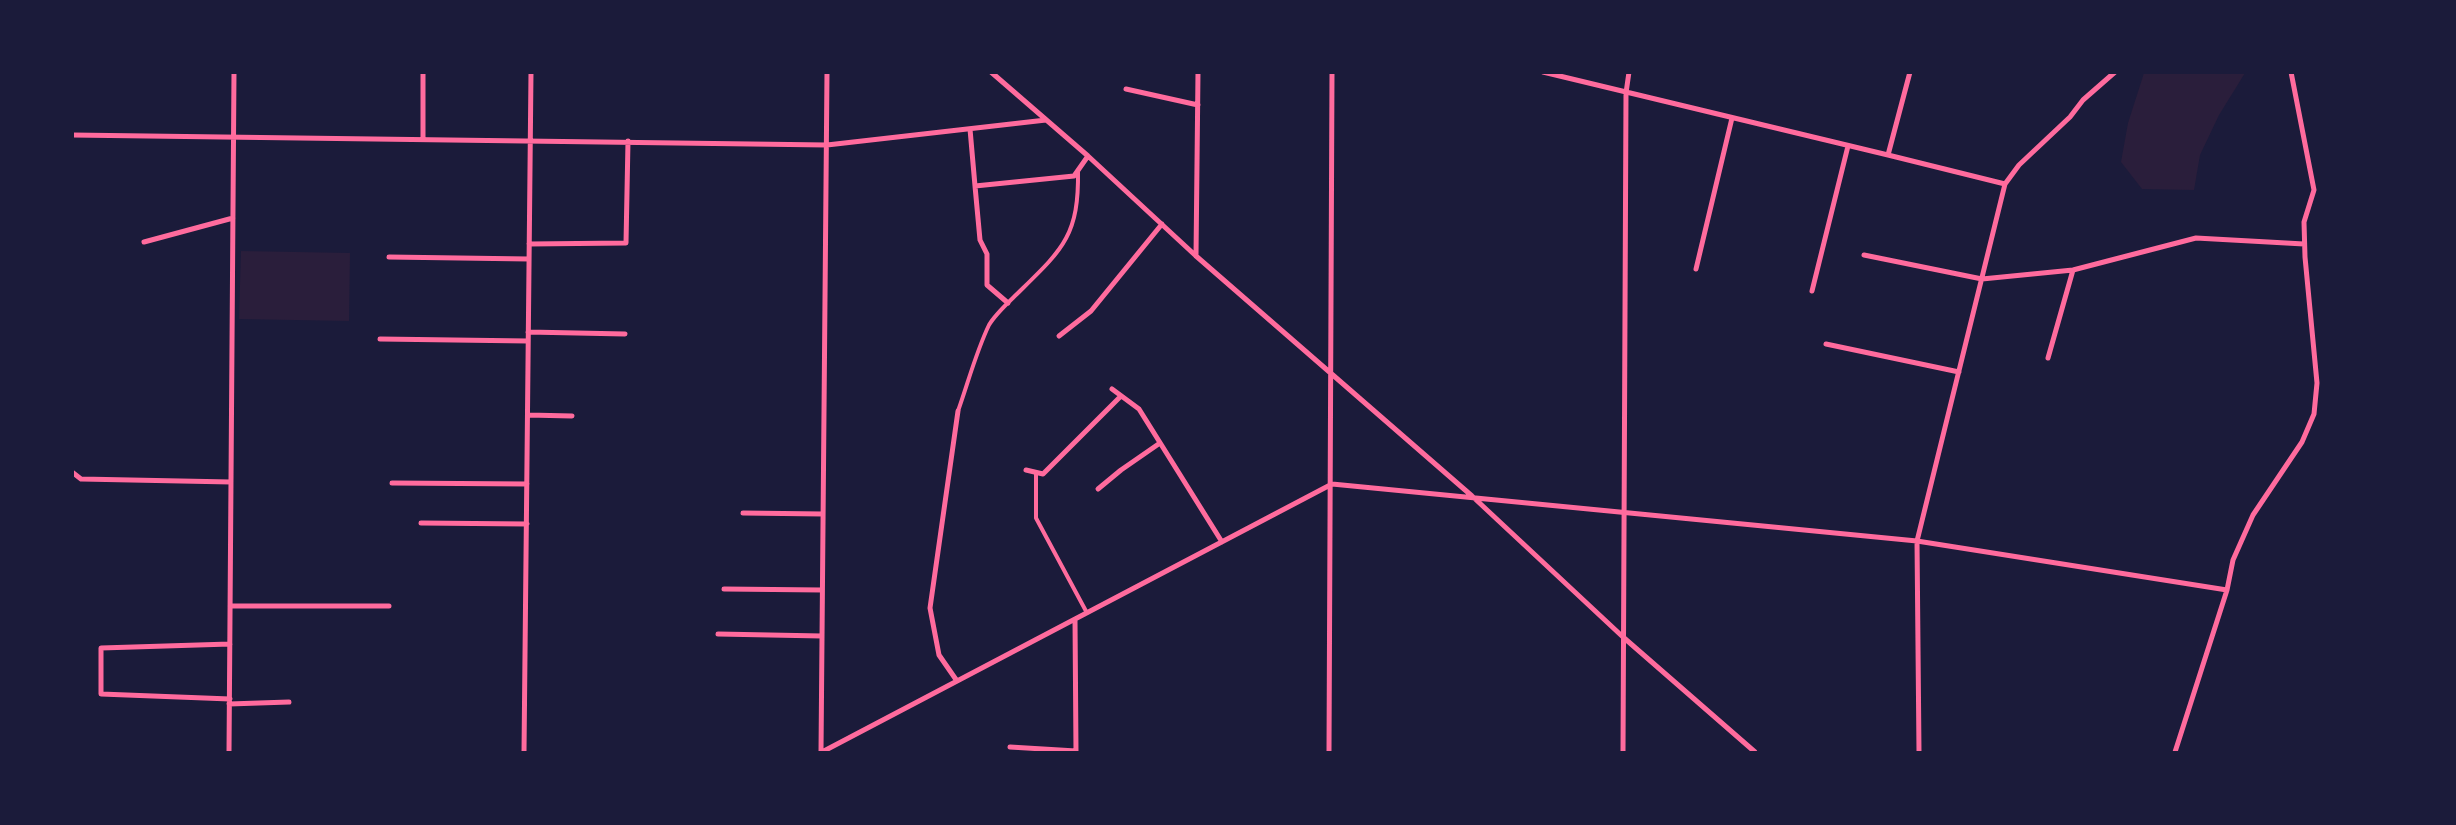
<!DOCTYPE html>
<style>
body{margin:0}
#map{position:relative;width:2456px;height:825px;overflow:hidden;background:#1b1b3a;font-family:Quicksand,sans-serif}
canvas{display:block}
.frame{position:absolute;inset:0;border:74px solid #1b1b3a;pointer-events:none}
</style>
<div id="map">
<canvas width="2456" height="825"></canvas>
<div class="frame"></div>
</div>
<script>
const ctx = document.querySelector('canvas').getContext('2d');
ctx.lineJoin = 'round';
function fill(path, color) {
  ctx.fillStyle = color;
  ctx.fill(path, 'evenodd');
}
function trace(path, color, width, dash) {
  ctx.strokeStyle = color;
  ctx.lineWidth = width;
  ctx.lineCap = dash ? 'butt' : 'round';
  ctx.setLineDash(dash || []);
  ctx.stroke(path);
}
const green = new Path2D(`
 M2144 73H2245L2219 115 2200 155 2194 190 2142 189 2121 162 2128 123Z
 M241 251 350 253 349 321 239 319Z`);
const service = new Path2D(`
 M958 411C968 383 976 352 989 325 996 313 1010 301 1020 291 1063 249 1079 235 1078 171
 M1036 473V518L1087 613`);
const minor = new Path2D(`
 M423 72V139
 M991 72 1088 156 1196 256 1472 496 1623 637 1755 752
 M1543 72 1888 155
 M1910 72 1888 155 2005 184 1917 541 1919 752
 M1126 89 1198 105
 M970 129 975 186 1074 176 1088 156
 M72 135 827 145 1046 120
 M2005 184 2019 165 2070 117 2083 100 2115 72
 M975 186 980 240 987 254V285L1008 303
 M144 242 233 218
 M529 244 626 243 628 141
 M1864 255 1982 279 2073 270 2196 238 2304 244
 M1196 256 1198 72
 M389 257 529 259
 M1696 269 1732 118
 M1812 291 1848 146
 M528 332 625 334
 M1059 336 1091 311 1162 224
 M380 339 528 341
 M1826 344 1959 372
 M2048 358 2073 270
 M1112 389 1139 409 1222 542
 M528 415 572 416
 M1026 470 1043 474 1121 396
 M72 472 81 479 231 482
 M392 483 527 484
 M1098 489 1121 470 1160 443
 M743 513 823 514
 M421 523 527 524
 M724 589 822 590
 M230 606H389
 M1075 619 1076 752
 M718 634 822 636
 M957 681 939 655 930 608 958 411
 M230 699 101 694V648L230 644
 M229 704 289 702
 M1010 747 1076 751
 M229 752 234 72
 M524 752 531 72
 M821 752 827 72
 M822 752 1332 484 1917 541 2227 590
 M1329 752 1332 72
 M1623 752 1626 93 1629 72
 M2175 752 2227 590 2233 560 2253 515 2302 442 2314 414 2317 383 2305 257 2304 222 2314 190 2291 72`);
fill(green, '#2a1e3b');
trace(service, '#ff6b9d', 4);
trace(minor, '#ff6b9d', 5);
</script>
